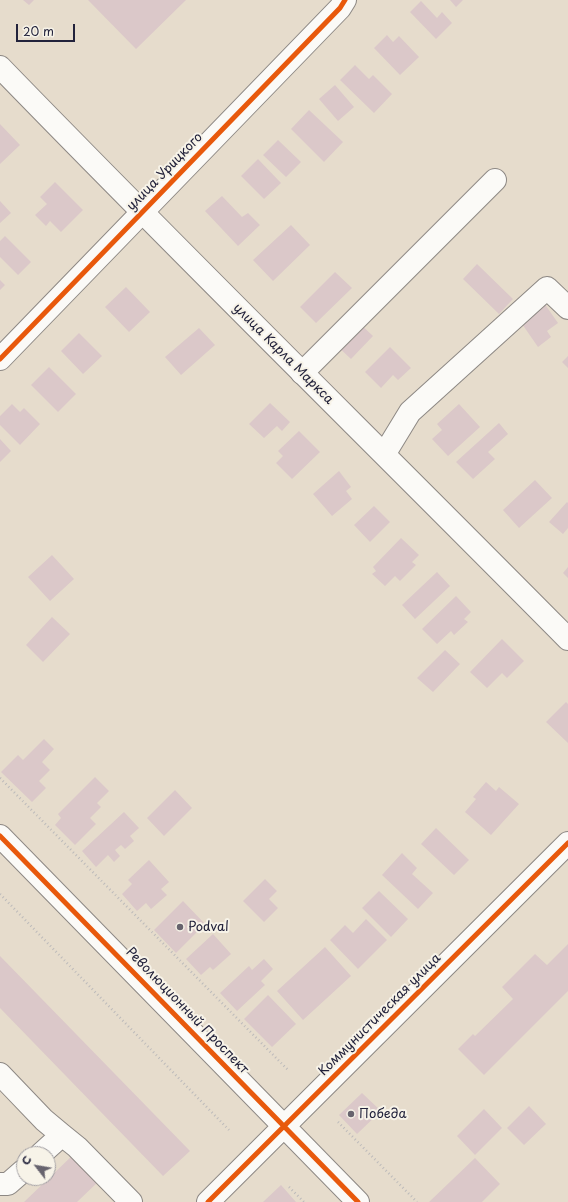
<!DOCTYPE html>
<meta charset="utf-8">
<style>
body{margin:0}
#map{position:relative;width:568px;height:1202px;overflow:hidden;background:#e6dccc;font-family:"Playpen Sans",sans-serif}
canvas{display:block}
.north{position:absolute;left:16px;top:1146px;width:40px;height:40px;box-sizing:border-box;background:#f7f3e8;border:1px solid #a29fa3;border-radius:50%;rotate:301deg;font-size:11px;font-weight:700;line-height:16px;text-align:center;color:#22223b}
.north::after{content:'';display:block;margin:auto;width:14px;height:18px;background:#67636e;clip-path:polygon(50% 0,100% 100%,50% 72%,0 100%)}
.scale{position:absolute;left:16px;top:24px;width:59px;height:18px;box-sizing:border-box;border:2px solid #22223b;border-top:0;padding-left:5px;font-size:12px;line-height:14px;white-space:nowrap;color:#22223b;-webkit-text-stroke:3px #f7f3e8;paint-order:stroke}
</style>
<div id="map">
<canvas width="568" height="1202"></canvas>
<div class="north">С</div>
<div class="scale">20 m</div>
</div>
<script>
const ctx = document.querySelector('canvas').getContext('2d');
ctx.lineJoin = 'round';
function fill(path, color) {
  ctx.fillStyle = color;
  ctx.fill(path, 'evenodd');
}
function trace(path, color, width, dash) {
  ctx.strokeStyle = color;
  ctx.lineWidth = width;
  ctx.lineCap = dash ? 'butt' : 'round';
  ctx.setLineDash(dash || []);
  ctx.stroke(path);
}
function drawText(font, color, halo, rows, align = 'center') {
  ctx.font = font + ' "Playpen Sans",sans-serif';
  ctx.lineWidth = 4;
  ctx.setLineDash([]);
  ctx.textBaseline = 'middle';
  ctx.strokeStyle = halo;
  ctx.fillStyle = color;
  for (const [text, x, y, turn = 0] of rows) {
    ctx.save();
    ctx.translate(x, y);
    ctx.rotate((+turn || 0) * Math.PI / 180);
    ctx.textAlign = isNaN(turn) ? turn : align;
    if (halo) ctx.strokeText(text, 0, 0);
    ctx.fillText(text, 0, 0);
    ctx.restore();
  }
}
const building = new Path2D(`
 M23 0H34L29 5Z
 M88 0H186L136 49Z
 M450 0H463L456 7Z
 M421 1 437 18 442 12 452 23 436 39 410 12Z
 M387 35 393 42 399 36 419 57 400 75 374 48Z
 M355 65 369 79 373 75 392 94 374 113 340 80Z
 M335 85 354 107 338 121 319 99Z
 M309 110 343 142 324 162 291 129Z
 M0 124 20 145 0 164Z
 M278 140 301 162 286 177 263 155Z
 M258 159 281 183 264 199 241 176Z
 M55 182 83 210 61 232 50 221 46 226 35 215 47 204 40 197Z
 M222 196 242 217 248 213 260 225 238 246 205 211Z
 M0 201 11 213 0 223Z
 M291 225 310 245 273 281 253 260Z
 M5 236 31 262 18 275 0 257V241Z
 M477 264 513 299 499 314 463 279Z
 M335 272 352 288 316 323 300 307Z
 M0 280 5 285 0 290Z
 M126 287 150 312 129 332 105 307Z
 M544 303 558 323 547 331 551 337 538 347 520 321Z
 M357 321 373 336 351 359 335 344Z
 M199 328 215 345 181 375 165 357Z
 M79 333 102 356 83 374 61 351Z
 M390 347 411 368 398 380 393 375 381 388 365 372Z
 M568 356V368L562 362Z
 M49 367 76 394 58 412 31 385Z
 M270 403 290 422 282 431 277 426 264 438 249 424Z
 M12 404 20 412 24 408 40 424 20 445 0 425V416Z
 M459 404 480 427 448 456 432 439 442 430 437 424Z
 M499 423 508 434 488 452 495 459 473 479 456 462Z
 M299 431 320 452 292 479 276 463 283 456 278 451Z
 M0 439 11 451 0 462Z
 M339 471 351 487 346 491 352 499 332 516 313 494Z
 M535 480 552 498 519 528 503 510Z
 M567 502 568 503V528L563 534 549 522Z
 M374 506 390 522 370 542 354 525Z
 M401 538 419 555 412 562 416 565 400 581 395 576 385 586 372 574 376 571 373 567Z
 M52 555 74 579 50 601 28 577Z
 M568 567V578L563 573Z
 M437 572 450 586 415 619 402 605Z
 M456 596 471 612 464 619 468 622 454 635 451 631 437 644 422 629Z
 M52 617 70 634 43 662 26 645Z
 M502 639 524 661 507 678 502 673 487 688 470 672Z
 M445 650 460 664 433 692 417 678Z
 M566 702 568 704V743L546 722Z
 M44 739 54 749 42 762 50 770 39 781 46 788 32 802 1 772 18 755 23 760Z
 M95 777 109 791 97 803 101 807 90 818 96 824 75 845 55 825 61 818 58 814Z
 M486 782 496 791 499 787 519 804 491 835 465 812 476 799 473 797Z
 M175 790 192 808 164 836 147 818Z
 M124 812 139 828 130 836 134 841 125 849 121 845 115 850 120 856 114 862 108 855 96 867 82 851Z
 M436 828 469 860 454 875 421 844Z
 M402 853 417 868 412 874 433 893 418 909 382 875Z
 M149 860 169 882 161 889 167 895 151 909 146 903 137 911 122 894 132 884 128 880Z
 M265 879 277 891 269 899 278 908 264 922 243 901Z
 M379 891 408 919 391 937 362 908Z
 M183 901 205 924 176 953 154 930Z
 M366 919 387 940 358 969 330 940 345 925 353 933Z
 M213 934 231 954 213 970 210 967 201 975 186 959Z
 M568 944V991L484 1075 458 1049 473 1034 475 1036 513 999 502 987 535 954 547 965Z
 M325 947 351 976 303 1020 277 991Z
 M0 956 190 1151 163 1176 0 1008Z
 M264 959 273 969 261 981 265 985 237 1011 220 993 249 966 252 970Z
 M268 995 296 1024 272 1047 244 1019Z
 M362 1093 381 1111 357 1134 339 1115Z
 M529 1106 546 1124 524 1145 507 1128Z
 M484 1109 502 1128 475 1155 457 1136Z
 M75 1153 100 1180 77 1202H24Z
 M475 1158 500 1184 482 1202H429Z
 M281 1185 296 1202H263Z`);
const path = new Path2D(`
 M0 778 289 1071
 M0 894 229 1130
 M338 1122 417 1202
 M289 1187 304 1202`);
const minor = new Path2D(`
 M0 359 340 8 345 0
 M302 373 495 180
 M385 453 410 412 547 288 568 308
 M0 836 358 1202
 M0 1074 44 1120 62 1135 77 1147 131 1202
 M41 1154 62 1135
 M0 1184H8L24 1170
 M208 1202 568 843`);
const major = new Path2D(`
 M0 67C187 260 379 448 568 639`);
const cycleway = new Path2D(`
 M0 359 340 8 345 0
 M0 836 358 1202
 M208 1202 568 843`);
const markers = [
 [180,927,4,"#67636e"],
 [351,1114,4,"#67636e"]
];
const streetNames = [
 ["улица Урицкого",165,172,-46],
 ["улица Карла Маркса",283,354,45],
 ["Революционный Проспект",187,1011,46],
 ["Коммунистическая улица",380,1015,-45]
];
const poiNames = [
 ["Podval",188,927],
 ["Победа",359,1114]
];
fill(building, '#dbc8c9');
trace(minor, '#8d8884', 24);
trace(major, '#8d8884', 24);
trace(path, '#bcbaba', 2.5, [1, 3]);
trace(minor, '#fbfaf7', 22);
trace(major, '#fbfaf7', 22);
trace(cycleway, '#e8590c', 5);
for (const [x, y, r, color] of markers) {
  const dot = new Path2D();
  dot.arc(x, y, r, 0, 2 * Math.PI);
  ctx.fillStyle = color;
  ctx.fill(dot);
  trace(dot, '#f7f3e8', 1.5);
}
drawText('13px', '#22223b', '#f7f3e8', streetNames);
drawText('13px', '#22223b', '#f7f3e8', poiNames, 'left');
</script>
